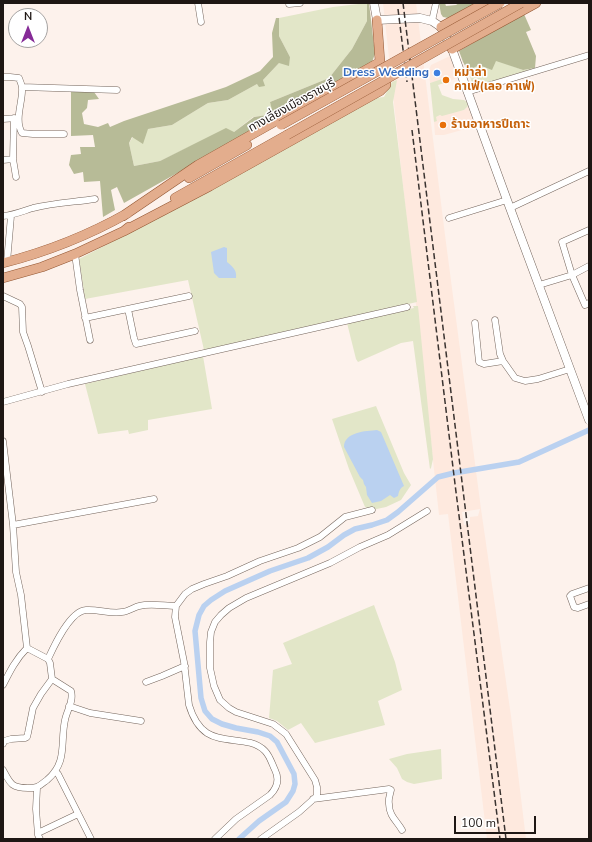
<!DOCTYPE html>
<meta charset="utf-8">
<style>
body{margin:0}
#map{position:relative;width:592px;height:842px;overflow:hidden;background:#fdf2ec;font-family:"Nunito Sans",sans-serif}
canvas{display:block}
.frame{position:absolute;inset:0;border:4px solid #1e1714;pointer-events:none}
.north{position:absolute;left:8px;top:8px;width:40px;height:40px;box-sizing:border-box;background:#fff;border:1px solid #a5a2a1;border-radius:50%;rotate:0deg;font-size:11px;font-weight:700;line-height:16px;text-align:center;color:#1e1714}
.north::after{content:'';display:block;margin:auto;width:14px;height:18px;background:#862b97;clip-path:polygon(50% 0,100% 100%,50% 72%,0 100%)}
.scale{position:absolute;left:454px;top:816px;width:82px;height:18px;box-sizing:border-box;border:2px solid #1e1714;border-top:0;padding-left:5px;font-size:12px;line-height:14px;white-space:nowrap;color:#1e1714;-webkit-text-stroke:3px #fff;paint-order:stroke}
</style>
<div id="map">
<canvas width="592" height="842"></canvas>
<div class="frame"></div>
<div class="north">N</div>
<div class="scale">100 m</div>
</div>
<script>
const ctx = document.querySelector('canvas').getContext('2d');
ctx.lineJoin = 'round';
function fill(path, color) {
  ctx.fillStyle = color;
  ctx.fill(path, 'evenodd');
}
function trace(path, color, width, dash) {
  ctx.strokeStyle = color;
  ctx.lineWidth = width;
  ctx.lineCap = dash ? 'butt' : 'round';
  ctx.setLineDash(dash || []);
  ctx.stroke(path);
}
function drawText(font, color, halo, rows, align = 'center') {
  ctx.font = font + ' "Nunito Sans","Noto Sans Thai",sans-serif';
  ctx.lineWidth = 3;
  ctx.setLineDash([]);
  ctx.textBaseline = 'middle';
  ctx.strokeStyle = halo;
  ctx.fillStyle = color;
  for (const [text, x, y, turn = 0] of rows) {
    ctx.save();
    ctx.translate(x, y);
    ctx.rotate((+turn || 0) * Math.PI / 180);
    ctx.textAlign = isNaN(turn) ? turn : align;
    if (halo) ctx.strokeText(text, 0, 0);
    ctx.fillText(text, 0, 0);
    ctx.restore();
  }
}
const built = new Path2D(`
 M383 3H416L445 235 481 509 511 716 526 839H487L448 514 439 515ZM480 509 478 516 470 517V524L464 525 462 512Z
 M450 56 458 78 435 86 433 82 430 83 429 70 431 65Z
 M468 106 476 126 444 135H435L434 122 437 120 435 117 441 115 464 110Z`);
const green = new Path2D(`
 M367 3V21L352 49 329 78 270 102 274 114 253 117 234 132 189 147 160 161 134 166 129 143 133 137 148 129 172 125 208 103 228 100 257 84 264 86 263 80 279 63 290 57 279 36V18L333 7Z
 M496 60 523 70 535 68 534 71 473 86 468 71 479 65Z
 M442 79 444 83 438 85 442 95 453 99 464 100 467 102 468 106 464 110 442 116 440 115 436 117 437 121 434 122 430 83Z
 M397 80 393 102 417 302 204 350 188 280 85 299 79 259 127 234 376 98 384 97 392 82Z
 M413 306H418L433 459 431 468 430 469 413 341 401 343 358 362 356 359 347 323 409 309 414 308Z
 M203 356 212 409 148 420V430L129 434 128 430 98 434 85 384Z
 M376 406 404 473 411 485 401 500 386 507 372 510 365 507 349 469 332 419Z
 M374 605 395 662 402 690 378 701 385 725 315 743 301 723 288 730 277 721 269 718 273 670 292 664 283 643Z
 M441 749 442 779 414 784 407 782 402 779 397 768 389 759 407 754Z`);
const forest = new Path2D(`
 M367 3H369L375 54 372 62 364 68 124 203 117 187 111 190 115 210 103 217 100 181 84 182 83 172 74 174 69 165 71 155 81 154 80 147H95L93 135 71 136V90L94 92 99 99 88 100 87 108 82 113 84 124 98 127 108 123 110 127 124 121 226 87 260 71 273 57 272 33 276 18H279V36L290 57 289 66 279 63 263 80 265 86 259 87 257 84 228 100 208 103 172 125 148 129 143 144 132 137 129 143 134 166 160 161 226 128 234 132 254 117 273 114 270 102 329 78 352 49 367 21Z
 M439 3H445L446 6 456 5 459 3H479L448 18 443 17 441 14Z
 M524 14 531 30 526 32 536 56 535 68 523 70 496 61 492 70 479 65 468 71 463 62 459 51Z`);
const water = new Path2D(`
 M224 247 227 248V262C233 267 237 270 236 278H219L214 273 211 252Z
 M377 430 381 432 404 486C400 488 399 491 398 496L394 498 390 495 381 501 372 503 367 495 366 487 364 484 363 480 360 477 344 447C344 432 366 431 377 430Z`);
const canal = new Path2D(`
 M239 839 259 821 286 802 293 791 295 784 294 774 277 742 270 736 258 732 236 728 222 724 212 719 205 711 201 698 195 631 199 615 204 606 211 600 225 591 270 571 308 558 328 547 344 535 355 529 372 525 387 520 398 512 438 477 454 473 519 462 589 430`);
const street = new Path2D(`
 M198 3 201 22
 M289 4 300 3
 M432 21 436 3
 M3 77H10L19 78C20 81 22 85 22 88 23 102 14 119 22 133L33 134H64
 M22 87 117 90
 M467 92 589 55
 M14 118 13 159 16 177
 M3 119 17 118
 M3 160 13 159
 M510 208 589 171
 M3 216C14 215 23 211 33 208 53 203 75 202 95 199
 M449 218 507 200
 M589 230 562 242 572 275 585 305 589 303
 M75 254 80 290 90 340
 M7 262 11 216
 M539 285 572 275 589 266
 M3 296 20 304 22 307 23 332 28 346 42 392
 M128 309 134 338 136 344 195 331
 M85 318 189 296
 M495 320 500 354 503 361 515 378 525 381 538 379 570 369
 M475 323 479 362 484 364 503 361
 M3 402 68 384 407 307
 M3 441 13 525 16 572 21 595 27 648
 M13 525 154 499
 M589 588 572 594 570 596 574 607 578 608 589 604
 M176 606 175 617 184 662 189 705C192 715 198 727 207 733 224 744 250 736 265 751 270 756 272 764 275 770 280 780 277 788 270 795L236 819 215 839
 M48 659C54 646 70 611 86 610 98 609 110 614 122 612 128 612 134 607 139 606 151 603 164 606 176 606L185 594 192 589 204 584 227 576 260 561 298 548 320 537 345 517 372 510
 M146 682 162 676 185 666
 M3 685C10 671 16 659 27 648
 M69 706 90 713 141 721
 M3 744 4 741 11 739 25 738 27 737 28 733 33 708 41 694 52 679
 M3 770C10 783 11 788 28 788 38 788 39 786 47 780 68 762 60 743 65 720 67 710 74 701 71 691L52 679 50 663 48 659 27 648
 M55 771 58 774 91 839
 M37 788 36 809 38 835 40 839
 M313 799 389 789 391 790C390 795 388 799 389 804 389 816 397 821 402 830
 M38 833 78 814
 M261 839 299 812 317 796V787L315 780 286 734 273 724 236 712 229 708 220 700 214 686 210 668V642L211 632 215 622 221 615 229 608 246 598 330 563 360 547 388 535 427 511`);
const secondary = new Path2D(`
 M374 3 377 20 420 18 432 21 441 27 452 49 507 200 589 420`);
const primary = new Path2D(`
 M377 20 380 62
 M441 27 485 3
 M452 49 536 3
 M189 178 247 145
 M175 198 287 135
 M123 216 198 165 380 62 386 75V85L380 91 210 186 124 231
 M3 263C46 252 89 235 128 213
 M3 278 42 267 75 254 124 231 129 227`);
const rail = new Path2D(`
 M403 3 506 839
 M398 9 407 82
 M412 130 455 484 500 839`);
const primaryBridge = new Path2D(`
 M281 125 500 3
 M287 135 521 3`);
const markers = [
 [437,73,4,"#3f7fe0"],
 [446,80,4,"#e8710a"],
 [443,125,4,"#e8710a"]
];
const shopNames = [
 ["Dress Wedding",429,73]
];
const foodNames = [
 ["หม่าล่า",454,73],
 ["คาเฟ่(เลอ คาเฟ่)",454,87],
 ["ร้านอาหารปีเถาะ",451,125]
];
const streetNames = [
 ["ทางเลี่ยงเมืองราชบุรี",292,106,-29]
];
fill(built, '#fee9de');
fill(green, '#e2e6c8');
fill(forest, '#b7bb97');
fill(water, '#bad1f0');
trace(canal, '#bad1f0', 5.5);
trace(street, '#74655c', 7);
trace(secondary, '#74655c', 9);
trace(primary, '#925531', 10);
trace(street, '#fff', 6);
trace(secondary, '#fff', 8);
trace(primary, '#e3ad8d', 9);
trace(rail, '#3a3330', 1.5, [6, 3]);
trace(primaryBridge, '#925531', 10, []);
trace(primaryBridge, '#e3ad8d', 9);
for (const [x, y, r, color] of markers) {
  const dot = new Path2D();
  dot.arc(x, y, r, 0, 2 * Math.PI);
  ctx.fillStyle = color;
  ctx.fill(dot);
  trace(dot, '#fff', 1.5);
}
drawText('bold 12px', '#366cbe', '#fff', shopNames, 'right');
drawText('bold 12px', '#c56008', '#fff', foodNames, 'left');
drawText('12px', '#1e1714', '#fff', streetNames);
</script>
